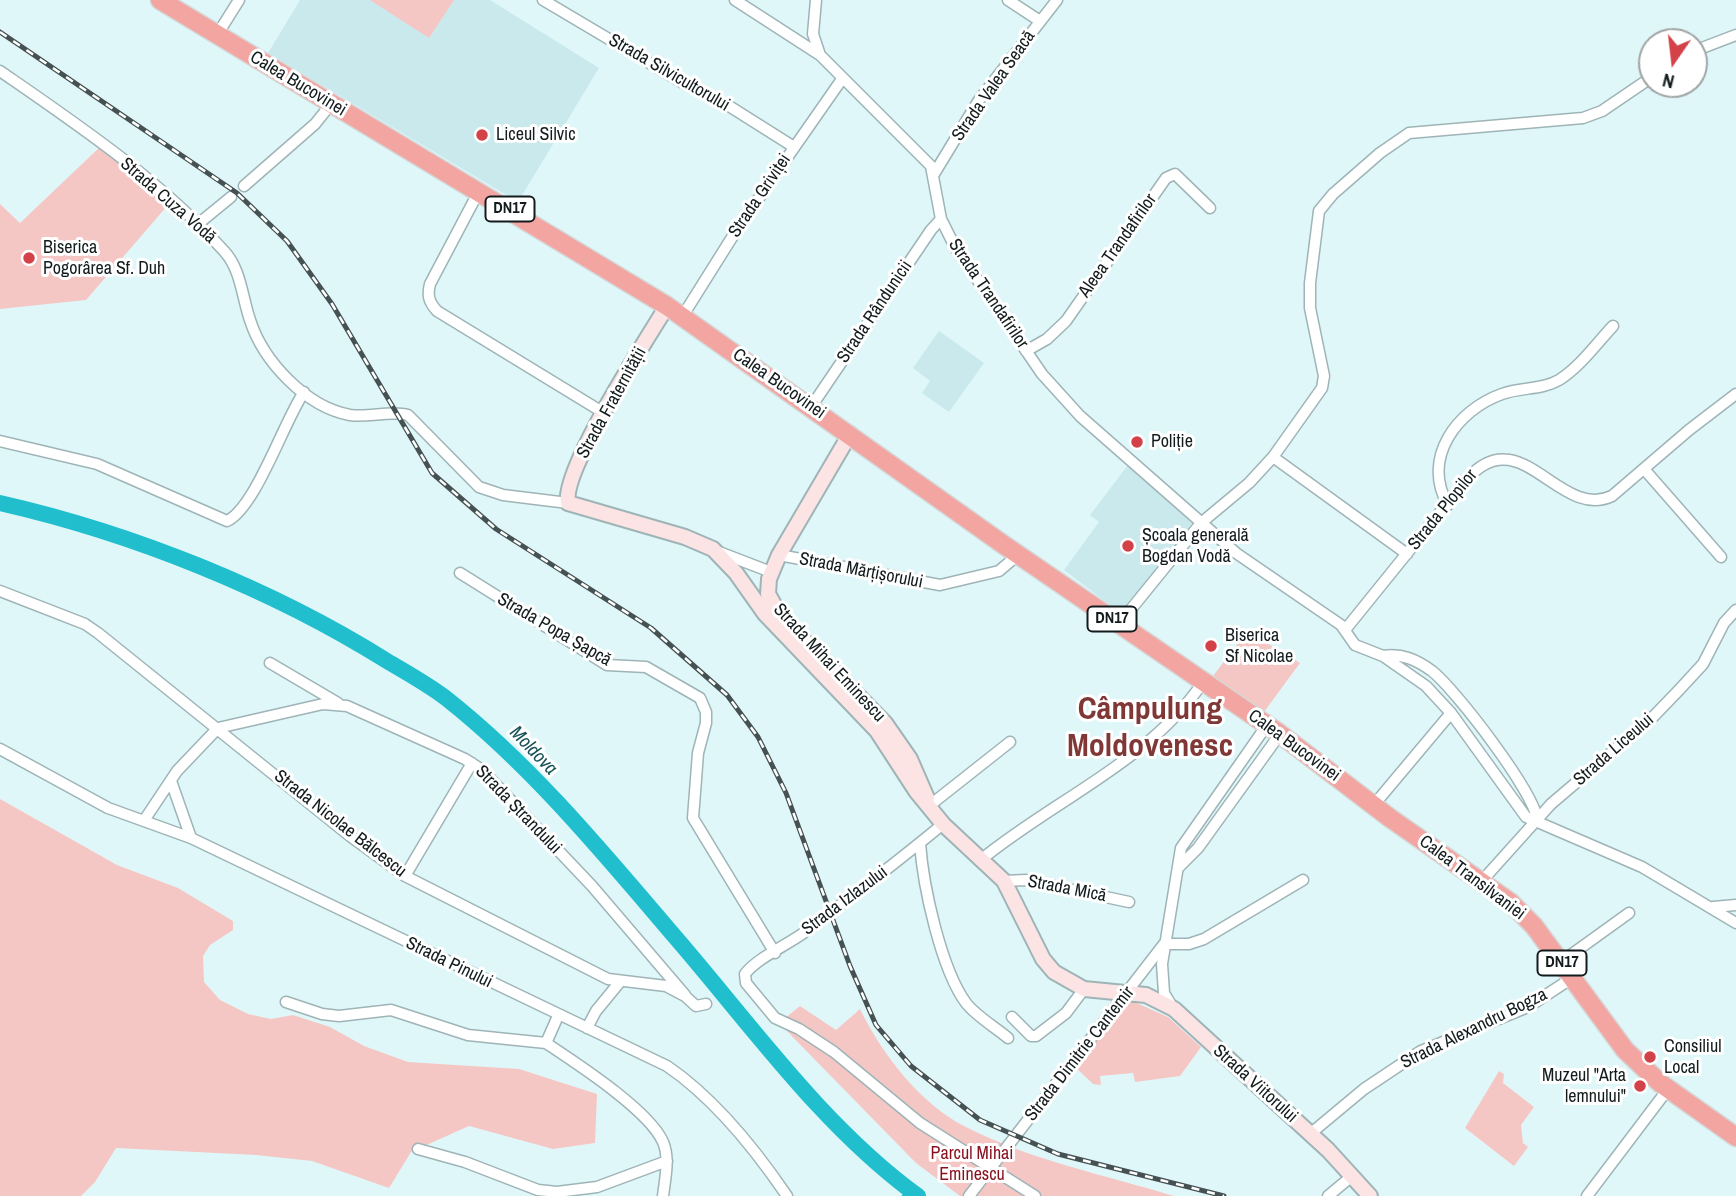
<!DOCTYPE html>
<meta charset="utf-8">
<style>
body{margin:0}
#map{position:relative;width:1736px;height:1196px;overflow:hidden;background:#e0f7fa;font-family:"Archivo Narrow",sans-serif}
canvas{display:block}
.north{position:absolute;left:1638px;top:28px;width:70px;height:70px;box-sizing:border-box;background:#fff;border:2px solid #a1a4a4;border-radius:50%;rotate:194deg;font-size:19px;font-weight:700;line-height:28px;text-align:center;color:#131b1c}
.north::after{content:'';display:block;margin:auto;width:24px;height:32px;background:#d24248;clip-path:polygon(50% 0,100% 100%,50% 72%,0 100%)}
</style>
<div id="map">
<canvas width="1736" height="1196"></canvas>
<div class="north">N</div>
</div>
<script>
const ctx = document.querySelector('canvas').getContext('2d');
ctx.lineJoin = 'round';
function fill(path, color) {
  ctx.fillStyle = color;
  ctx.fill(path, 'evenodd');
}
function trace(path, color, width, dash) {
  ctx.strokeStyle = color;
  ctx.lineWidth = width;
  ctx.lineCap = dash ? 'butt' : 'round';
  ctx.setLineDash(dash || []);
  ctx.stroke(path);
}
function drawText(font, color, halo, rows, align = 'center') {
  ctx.font = font + ' "Archivo Narrow",sans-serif';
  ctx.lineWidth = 6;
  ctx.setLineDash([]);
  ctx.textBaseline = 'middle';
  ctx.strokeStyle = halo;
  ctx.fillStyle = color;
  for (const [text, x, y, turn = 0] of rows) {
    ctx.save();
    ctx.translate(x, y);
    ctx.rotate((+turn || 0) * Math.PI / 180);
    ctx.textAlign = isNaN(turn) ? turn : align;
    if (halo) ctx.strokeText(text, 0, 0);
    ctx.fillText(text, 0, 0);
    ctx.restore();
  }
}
const built = new Path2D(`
 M300 0H490L599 68 518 202 268 53Z
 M939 331 984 363 949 412 922 393 930 381 913 368Z
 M1128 465 1193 522 1123 615 1064 570 1099 522 1090 515Z`);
const green = new Path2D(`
 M370 0H454L429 38Z
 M101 146 168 205 86 300 0 309V204L20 223Z
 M1247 631 1300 663 1264 712 1213 676Z
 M0 799 117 865 178 888 233 921V930L210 945 203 956 204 982 220 1000 248 1014 271 1019 293 1015 330 1027 364 1046 408 1062 519 1069 597 1094 595 1143 553 1149 469 1126 411 1152 389 1188 312 1161 256 1155 116 1148 95 1182 81 1196H0Z
 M1130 1000 1168 1017 1201 1047 1180 1076 1135 1082 1133 1073 1100 1076 1101 1085 1093 1084 1075 1067Z
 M800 1006 836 1030 860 1009C882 1054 920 1104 966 1127 1030 1160 1105 1175 1174 1196H960L916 1163 779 1023Z
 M1499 1071 1504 1074 1503 1083 1534 1107 1521 1125 1523 1143 1528 1147 1514 1166 1465 1128Z`);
const stream = new Path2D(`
 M903 1196 909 1189`);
const river = new Path2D(`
 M0 503C132 533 272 589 387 661 407 673 429 685 447 699 533 767 605 855 676 938 752 1026 823 1127 918 1196`);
const street = new Path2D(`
 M543 0 683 83 729 106 794 147
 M735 0 820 55
 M816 0 813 34 820 55 931 166 941 219 955 247 1042 374 1080 416 1236 553 1341 625 1355 645 1383 656 1426 686 1451 713 1526 817 1642 867 1736 923
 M1008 0 1040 21
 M217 35 239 0
 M1694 51 1736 35
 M0 71C78 125 160 180 224 251 241 269 242 297 250 320 263 361 306 407 350 415 369 418 390 410 408 415L479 487 503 495 568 503
 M934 174 979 100 1057 0
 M244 186 315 124 331 104
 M479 191 430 284C427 296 429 302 437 311L604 413
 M198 224 231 197
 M682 317 736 231 842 79
 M1026 351 1047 339 1066 321 1166 178 1175 174 1210 208
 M811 407 931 230 941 219
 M0 441 97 464 227 521C256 507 284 421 304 392
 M1273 457 1407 554
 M1644 469 1721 557
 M1448 505C1421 458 1457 410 1502 394 1521 387 1542 390 1559 380 1580 367 1597 343 1613 326
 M719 552 771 572
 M779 555 940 585 999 571 1019 554
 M460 573 607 665 646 667 700 698 706 712V723L698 753 693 818 775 953
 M0 591 85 624 98 633 350 836 405 876 608 979 666 986 685 996 696 1006 706 1004
 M1119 624 1201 523 1249 483 1273 457 1322 388 1324 376 1310 308V283L1319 211 1333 194 1380 153 1409 133 1583 118 1602 111 1652 77
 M1345 630 1467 479C1521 418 1559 521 1612 496L1689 430 1736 394
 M1383 656C1402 653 1417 660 1432 671 1456 690 1534 792 1537 819
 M270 663 338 703
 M0 749 108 808 191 838 667 1066C714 1098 755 1149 787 1196
 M171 781 191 838
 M929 806 1010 742
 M1373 806 1451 713
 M145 819 177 771 218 728 323 704 347 706 465 759 482 770 592 886 685 995
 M943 824C897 862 850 898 802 934 785 946 756 959 745 974L746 983 775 1018 799 1029 834 1052 920 1123 1035 1196
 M920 843C923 886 941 969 966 1003 976 1016 995 1027 1008 1038
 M982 859C1054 800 1150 761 1203 682
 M1178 868 1198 848 1280 734
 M405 876 472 763
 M1004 881 1026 880 1129 902
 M1481 882 1551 804 1652 718 1679 690 1703 664 1724 623 1736 610
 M1713 907 1736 905
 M1164 944H1189L1204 939 1303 880
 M1561 962 1629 913
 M286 1002 322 1014 339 1016 391 1010 468 1035 546 1043
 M1173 1008 1164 993 1162 964 1181 848 1267 725
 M558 1016 546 1043C576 1063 649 1110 663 1142 670 1158 665 1179 663 1196
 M1012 1017 1031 1036H1036L1066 1013 1084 989
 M587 1028 596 1011 619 983
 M1310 1134 1364 1089 1421 1051 1528 1007 1572 978
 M418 1149 465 1162 538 1190 557 1192 597 1187 667 1161
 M969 1196 1164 944
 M1328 1196 1352 1176
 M1587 1196 1668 1089`);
const secondary = new Path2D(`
 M667 306C647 339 561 471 568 503L685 537 713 549 736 573 765 614 877 731 916 791 943 824 1004 881 1043 959 1054 972 1084 989 1146 995 1174 1009 1328 1150 1370 1196
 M850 434 779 555 769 579 768 594 781 617 885 723 910 759 927 798`);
const highway = new Path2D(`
 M160 0 667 306 1004 545 1280 734 1390 818 1510 902 1534 926 1625 1050 1660 1083 1736 1137`);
const rail = new Path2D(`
 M0 32 237 193 287 241 332 304 432 473 496 529 651 628 727 695 758 737 786 793 850 966 876 1025 911 1066 980 1120 1058 1154 1224 1196`);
const markers = [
 [482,135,7,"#d24248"],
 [29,258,7,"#d24248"],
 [1137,442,7,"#d24248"],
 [1128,546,7,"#d24248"],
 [1211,646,7,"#d24248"],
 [1650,1057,7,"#d24248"],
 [1640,1086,7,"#d24248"]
];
const shields = [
 [510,209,49],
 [1112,619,49],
 [1562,963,49]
];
const shieldNames = [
 ["DN17",510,209],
 ["DN17",1112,619],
 ["DN17",1562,963]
];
const streetNames = [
 ["Strada Silvicultorului",669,73,30],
 ["Calea Bucovinei",298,84,31],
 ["Strada Valea Seacă",994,86,-55],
 ["Strada Griviței",760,196,-56],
 ["Strada Cuza Vodă",168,201,41],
 ["Aleea Trandafirilor",1118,246,-55],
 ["Strada Trandafirilor",988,294,56],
 ["Strada Rândunicii",875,312,-56],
 ["Calea Bucovinei",779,384,35],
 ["Strada Fraternității",612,403,-61],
 ["Strada Plopilor",1443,510,-51],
 ["Strada Mărțișorului",861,571,11],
 ["Strada Popa Șapcă",554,630,30],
 ["Strada Mihai Eminescu",829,663,47],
 ["Calea Bucovinei",1294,746,36],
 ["Strada Liceului",1614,750,-41],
 ["Strada Ștrandului",518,810,46],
 ["Strada Nicolae Bălcescu",340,824,38],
 ["Calea Transilvaniei",1472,878,37],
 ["Strada Mică",1067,889,11],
 ["Strada Izlazului",845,901,-37],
 ["Strada Pinului",449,963,26],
 ["Strada Alexandru Bogza",1474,1029,-26],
 ["Strada Dimitrie Cantemir",1080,1054,-52],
 ["Strada Viitorului",1255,1084,42]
];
const poiNames = [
 ["Liceul Silvic",496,135],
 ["Biserica",43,248],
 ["Pogorârea Sf. Duh",43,269],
 ["Poliție",1151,442],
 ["Școala generală",1142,536],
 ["Bogdan Vodă",1142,557],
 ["Biserica",1225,636],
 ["Sf Nicolae",1225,657],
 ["Consiliul",1664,1047],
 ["Local",1664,1068],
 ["Muzeul \"Arta",1626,1076,"right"],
 ["lemnului\"",1626,1097,"right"]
];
const parkNames = [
 ["Parcul Mihai",972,1154],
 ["Eminescu",972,1175]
];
const waterNames = [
 ["Moldova",533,751,46]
];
const townNames = [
 ["Câmpulung",1150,710],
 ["Moldovenesc",1150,747]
];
fill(built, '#cae9ed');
fill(green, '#f5c7c4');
trace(stream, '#21bfcd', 2.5);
trace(river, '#21bfcd', 16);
trace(street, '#9eb4b6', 13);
trace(secondary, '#9eb4b6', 18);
trace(highway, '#d5d6d6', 21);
trace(street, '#fff', 10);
trace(secondary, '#fbe4e3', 14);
trace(highway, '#f2a5a1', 18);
trace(rail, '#455152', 5);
trace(rail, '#fff', 2.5, [8]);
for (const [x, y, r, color] of markers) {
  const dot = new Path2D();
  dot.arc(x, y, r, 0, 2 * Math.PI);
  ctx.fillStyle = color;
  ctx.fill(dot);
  trace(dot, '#fff', 2.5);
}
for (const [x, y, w] of shields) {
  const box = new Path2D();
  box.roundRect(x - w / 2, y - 12.5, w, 25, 5);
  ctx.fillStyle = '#fff';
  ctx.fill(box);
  trace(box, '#131b1c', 2);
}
drawText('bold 16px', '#131b1c', null, shieldNames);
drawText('18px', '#131b1c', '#fff', streetNames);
drawText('18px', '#131b1c', '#fff', poiNames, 'left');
drawText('18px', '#88111f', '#fff', parkNames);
drawText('italic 19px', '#175359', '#fff', waterNames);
drawText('bold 32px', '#803837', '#fff', townNames);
</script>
